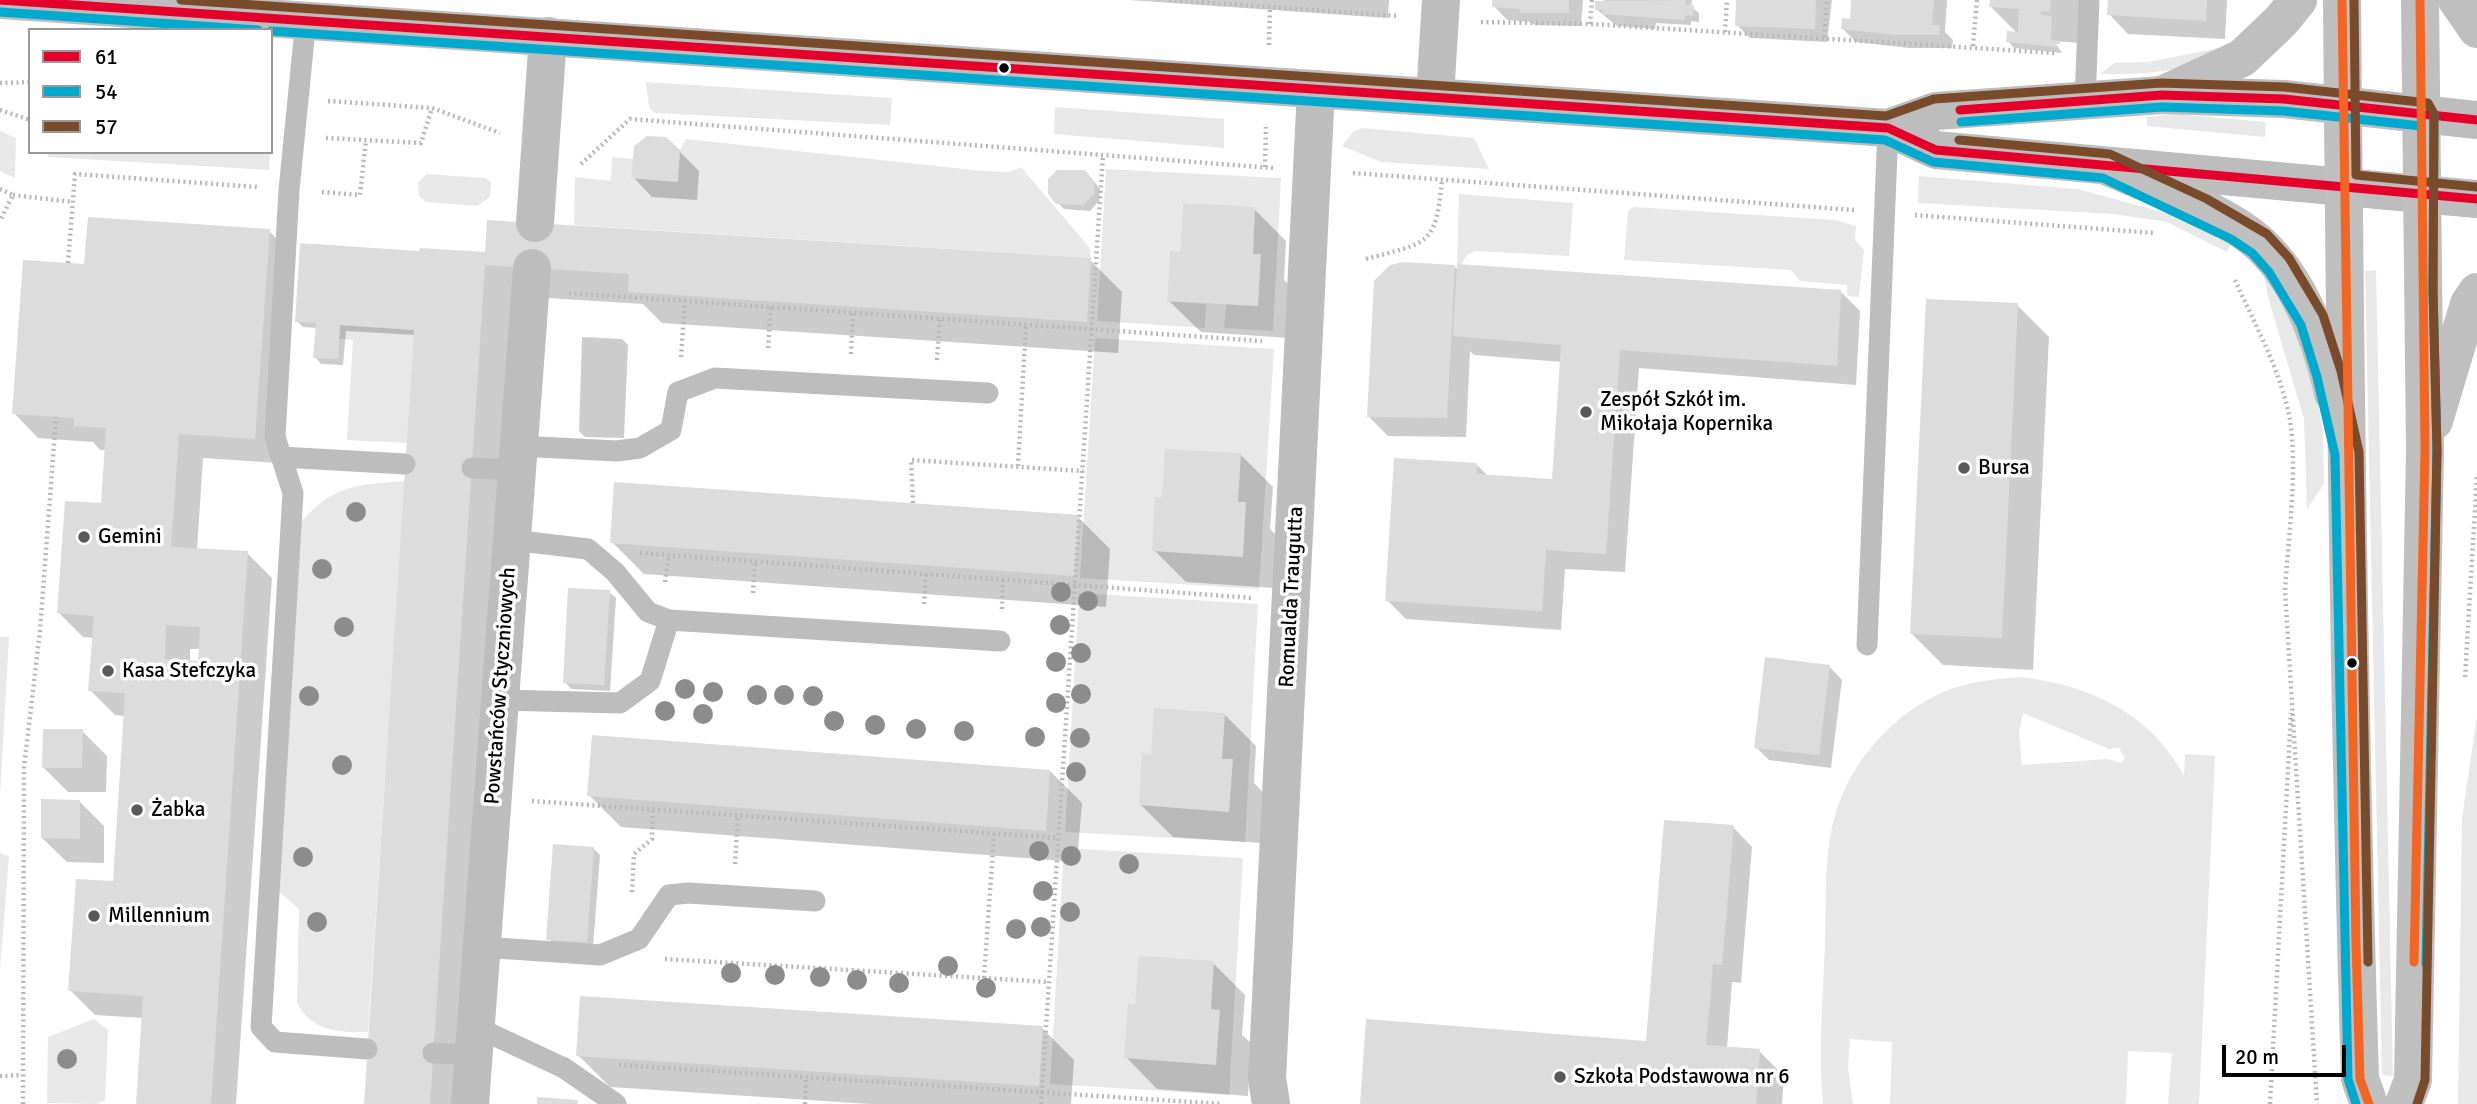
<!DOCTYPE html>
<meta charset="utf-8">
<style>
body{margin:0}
#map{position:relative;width:2477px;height:1104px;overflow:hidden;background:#fff;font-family:Signika,sans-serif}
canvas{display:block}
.legend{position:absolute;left:28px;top:28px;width:245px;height:126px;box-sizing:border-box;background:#fff;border:2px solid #999;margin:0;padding:9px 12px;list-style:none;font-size:21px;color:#000}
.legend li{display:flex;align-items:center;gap:14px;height:35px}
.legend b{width:35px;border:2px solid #999}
.scale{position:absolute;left:2222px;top:1045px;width:124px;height:32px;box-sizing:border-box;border:4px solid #000;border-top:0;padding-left:9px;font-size:21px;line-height:24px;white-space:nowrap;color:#000;-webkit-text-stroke:5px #fff;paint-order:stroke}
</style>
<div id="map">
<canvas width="2477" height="1104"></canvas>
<ul class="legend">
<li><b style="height:9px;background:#e4002b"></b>61</li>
<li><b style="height:9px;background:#00a9ce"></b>54</li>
<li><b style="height:9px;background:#7a4b2a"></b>57</li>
</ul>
<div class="scale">20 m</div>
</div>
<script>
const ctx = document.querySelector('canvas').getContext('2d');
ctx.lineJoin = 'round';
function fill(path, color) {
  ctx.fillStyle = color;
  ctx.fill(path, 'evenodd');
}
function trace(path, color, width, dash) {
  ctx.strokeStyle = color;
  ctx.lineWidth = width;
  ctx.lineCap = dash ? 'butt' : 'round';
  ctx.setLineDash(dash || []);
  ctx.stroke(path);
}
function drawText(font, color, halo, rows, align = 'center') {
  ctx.font = font + ' Signika,sans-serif';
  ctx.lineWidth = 7;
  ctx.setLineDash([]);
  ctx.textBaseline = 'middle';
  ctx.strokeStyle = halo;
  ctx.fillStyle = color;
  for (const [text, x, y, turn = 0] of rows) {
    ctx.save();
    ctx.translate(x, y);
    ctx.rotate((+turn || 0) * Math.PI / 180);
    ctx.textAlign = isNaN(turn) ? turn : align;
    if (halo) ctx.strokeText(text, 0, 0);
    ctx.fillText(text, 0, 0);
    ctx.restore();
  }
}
const green = new Path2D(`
 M2230 46C2183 73 2154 74 2100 74L2114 63 2148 62Z
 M646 82 892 98 890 125 655 113 649 107Z
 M1055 107 1224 119V148L1054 134Z
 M2175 114 2266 122 2265 137 2147 126V117Z
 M1363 128 1474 138 1489 169 1381 162 1342 146 1353 132Z
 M0 131 16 138 15 178 0 171Z
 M686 139 983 171 1010 172 1021 167 1089 247 1091 258 574 225 575 177 611 181 612 157 633 159 631 178 677 182 680 150Z
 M49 152H264L270 153 269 170 48 157Z
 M1106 169 1281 178 1273 331 1224 328 1226 304 1258 306 1253 254 1255 208 1183 203 1180 252H1170L1167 301 1206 304 1205 328 1097 321Z
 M427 174 485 178 491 182 490 197 477 206 426 202 419 196 418 182Z
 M1919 176 2078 189 2177 216 2233 242 2227 252 2167 222 2113 214 1918 203Z
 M1459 194 1573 203 1569 256 1475 251 1466 256 1462 264H1457Z
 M1634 207 1835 220 1856 226 1855 240 1864 250 1859 297 1847 296V285L1800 281 1791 270 1624 260 1628 211Z
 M2376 270 2393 1076 2382 1075 2365 271Z
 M2264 273 2299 321 2313 372 2323 432 2324 484 2307 509 2304 419 2268 297Z
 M340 325 414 330 407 443 347 440 353 340 339 339Z
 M1095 338 1274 349 1259 589 1080 578Z
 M405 481 368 1032C339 1033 312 1031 297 1003L299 909 277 890 300 523C335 484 355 485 405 481Z
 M1079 593 1258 604 1245 842 1065 832Z
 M0 637H9L0 796Z
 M2021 677C2089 685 2151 713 2184 776L2185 754 2215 756 2199 1104H2168L2172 1053 2128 1051 2126 1104H1890L1892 1042 1850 1039 1848 1067 1853 1104H1823C1818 1051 1823 997 1825 944 1826 906 1824 865 1832 827 1845 767 1891 713 1948 690 1972 681 1997 679 2021 677ZM2023 713 2109 749 2119 748 2125 758 2121 763 2108 759 2022 765 2019 733Z
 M2477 716V1104H2458L2462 818Z
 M1064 848 1243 858 1229 1095 1050 1084Z
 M0 853 9 856 0 970Z
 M94 1019 108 1030 105 1101 96 1104 47 1103 48 1037Z`);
const shadow = new Path2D(`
 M1129 0H1389L1388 18Z
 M1494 0H1583L1581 26 1535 25 1531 22 1507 20 1494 6Z
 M1605 0H1692L1691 7 1699 13V22L1691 21V25L1656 23 1655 29 1617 26 1596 9Z
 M1739 0H1832L1827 42 1750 38 1737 25Z
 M1853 0H1947L1945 32 1953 40 1952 48H1909L1856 42 1843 29 1851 21Z
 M1992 0H2084L2081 43 2054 41 2062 53 2014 48 2008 41 2018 34 1991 7Z
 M2109 0H2227L2225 39 2128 34 2109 14Z
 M679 151 699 171 697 200 652 197 633 177Z
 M1092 179 1100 189 1099 201 1090 211 1064 209 1058 203Z
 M1254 209 1286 241 1284 280 1292 288 1289 338 1201 332 1169 301 1182 254Z
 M269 231 293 255 279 463 203 458 197 550 247 553 272 578 236 1104H137L143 1018 95 1015 70 990 114 883 126 716 115 715 90 690 94 638 83 637 59 613 103 505 106 450H100L93 442 38 438 14 413 86 266ZM190 649H201L200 663 190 662Z
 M421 253 1090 260 1122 292 1118 353 662 323 643 304 516 296 463 1104H366L416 335 346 331 343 365 321 364 315 357 317 328 303 327 297 321Z
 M1454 266 1459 271 1841 292 1860 311 1856 385 1639 368 1625 572 1565 569 1561 630 1406 619 1387 600 1477 465 1489 477 1554 481 1562 362 1474 355 1470 351 1466 437 1388 436 1368 416Z
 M2017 305 2049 337 2033 670 1943 665 1911 633Z
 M582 337 622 339 628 345 624 438 585 437 579 431Z
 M1241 455 1273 487 1270 529 1277 536 1274 588 1186 582 1154 550 1163 500Z
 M1078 517 1110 549 1106 607 644 574 612 542Z
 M609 592 616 598 610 691 571 689 565 682Z
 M1829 666 1842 680 1831 768 1769 760 1756 747Z
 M1224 714 1256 746 1254 783 1264 793 1261 843 1173 837 1141 805Z
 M82 731 107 756 106 792H68L43 767Z
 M1050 771 1082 803 1077 862 621 827 589 795Z
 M79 801 104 826V863L67 862 42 838Z
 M1733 827 1752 847 1741 983 1732 982 1727 1048 1759 1051 1784 1076 1782 1104H1362L1648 1042Z
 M593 848 600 855 593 947 555 945 549 939Z
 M1213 963 1245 995 1242 1035 1251 1043 1248 1096 1157 1089 1126 1057 1137 1006Z
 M1042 1028 1074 1060 1071 1104H870L610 1087 578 1055Z`);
const building = new Path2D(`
 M1492 0H1569V13H1520V9L1492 7Z
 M1686 0 1685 5H1694L1693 16 1685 15V20L1602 14V10H1595V1Z
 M1736 0H1816L1815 29 1735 26Z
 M1851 0H1934L1932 25H1940L1939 35H1896L1841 29 1842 18 1850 19Z
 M1990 0H2051L2050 12 2041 11V15L2052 16 2051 40 2060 41V44H2056L2057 47 2006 42 2007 31 2018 32 2019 9 1989 7Z
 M2108 0H2207L2206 21 2107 15Z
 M647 136 666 137 680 150 678 182 631 178 634 146Z
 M1057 170H1085L1094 181V194L1083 205 1056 204 1048 194V179Z
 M1183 203 1255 207 1253 254H1261L1258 306 1167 301 1170 251 1180 252Z
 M88 217 270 229 255 439 179 434 171 547 248 551 211 1104H136L143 996 68 991 76 879 113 881 125 693 88 691 94 616 57 613 65 501 101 503 106 428 74 426V418L12 414 23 260 84 264ZM166 625 200 627 198 661 165 659Z
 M487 220 1091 258 1087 322 628 292 629 274 485 265 430 1104H364L414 330 340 325 338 359 313 358 316 323 295 322 300 243 419 251 420 248 485 252Z
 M1403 262 1455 265 1447 418 1367 417 1374 281 1390 265Z
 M1457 264 1841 290 1837 366 1620 350 1606 554 1546 550 1542 611 1385 601 1394 458 1477 463V474L1552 479 1561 345 1453 336Z
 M1926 299 2018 303 2002 638 1910 634Z
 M1165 449 1241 453 1238 502H1246L1243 557 1152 551 1155 497 1162 498Z
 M614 482 1079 515 1074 576 610 543Z
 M568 588 610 590 604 685 563 683Z
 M1765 657 1830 665 1819 755 1754 748Z
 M1154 708 1225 713 1222 759H1233L1229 812 1139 805 1142 753 1151 755Z
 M43 729H83L82 768H42Z
 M592 735 1050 770 1046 831 587 796Z
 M41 799 80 800V839L41 838Z
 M1664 820 1734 825 1722 965 1713 964 1706 1045 1760 1049 1756 1104H1360L1366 1019 1646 1041Z
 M553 844 594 847 587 942 546 940Z
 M1139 956 1214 961 1211 1009 1220 1010 1216 1065 1124 1058 1128 1004H1135Z
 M580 996 1043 1026 1039 1086 576 1056Z
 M537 1097 578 1100 577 1104H537Z`);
const path = new Path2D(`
 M1169 0 1399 16
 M1481 22 1590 24 2056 53
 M1590 24 1592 0
 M1725 32 1727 0
 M1824 37 1827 0
 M1269 45 1270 7
 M1973 46 1977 0
 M0 83 30 82
 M328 101 432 108 500 133
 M0 110 30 120
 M326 138 421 143 432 108
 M581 164 630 119 1273 168
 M1265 167 1266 127
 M1353 173 1854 210
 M0 189 13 195 0 221
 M322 192 360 195 366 140
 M13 195 73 202
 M1915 215 2154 233
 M1366 259C1428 242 1436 247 1442 180
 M68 263 75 174 257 187
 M2235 280C2255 325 2281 371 2290 420 2298 470 2288 540 2285 591L2317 1104
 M569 293 1262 341
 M768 348 771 307
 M851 354 853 313
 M681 357 685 301
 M937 360 940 319
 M1018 466 1026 325
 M913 503 911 460 1083 471
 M640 553 1252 598
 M665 582 669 555
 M753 593 755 561
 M924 604 926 574
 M1002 609 1003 580
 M2465 677 2477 476
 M532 801 1058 838
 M735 864 738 816
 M632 892 634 854 652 839 653 810
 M665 959 1049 982
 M984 978 994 834
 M619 1065 1222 1104
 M0 1076 22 1075
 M23 1104 24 767 40 631 56 417
 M805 1104 806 1077
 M1041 1104 1103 155
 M2270 1104 2291 713`);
const service = new Path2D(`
 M306 19 289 190 275 437 293 493 261 1027 275 1042 367 1049
 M2085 101 2089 0
 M518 446 617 451 640 448 671 430 678 392 715 378 988 393
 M281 457 405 464
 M472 468 517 470
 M512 540 588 549 615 572 648 612 669 620 1000 641
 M1867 645 1888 128
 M500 700 620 703 650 681 669 620
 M481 947 600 955 639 939 669 895 688 893 815 901
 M476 1027 564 1068 616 1104
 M433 1053 474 1055`);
const minor = new Path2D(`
 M1435 97 1441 0
 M535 223 548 36
 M470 1104 532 268
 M1271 1104 1267 1078 1316 89`);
const tertiary = new Path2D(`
 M0 0 1888 128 1936 150 2477 199
 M1888 128 1936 111 2162 95 2284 99 2477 120`);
const secondary = new Path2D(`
 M2342 0C2345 360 2349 720 2360 1079L2369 1104
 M2457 0 2477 29
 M2162 95 2242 58 2281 21 2298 0
 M2106 166C2152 186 2224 211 2260 244 2301 282 2321 340 2333 393
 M2434 421 2469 304 2477 292
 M2404 1104 2413 1080 2425 450 2420 0`);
const bus1 = new Path2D(`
 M0 0 1888 128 1936 150 2477 199
 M1960 110 2162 95 2284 99 2477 120`);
const bus2 = new Path2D(`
 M0 12 258 30
 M271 31 1885 140 1933 162 2103 178 2231 239 2252 253 2269 272 2301 325 2317 377 2335 455 2348 1079 2356 1104
 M1961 122 2162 107 2283 111 2421 126
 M2426 964 2437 450 2433 290 2434 114`);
const bus3 = new Path2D(`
 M181 0 1886 116 1934 99 2161 83 2285 87 2428 103 2434 114 2433 290 2437 450 2425 1080 2417 1104
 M2354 0 2356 175 2477 187
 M1959 140 2110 154 2207 199 2267 234 2289 258 2323 315 2341 371 2359 452 2368 962`);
const bus4 = new Path2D(`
 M2342 0 2356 944 2360 1079 2369 1104
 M2414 962 2425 450 2420 0`);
const trees = [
 [356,512],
 [322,569],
 [1061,592],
 [1088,601],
 [1060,625],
 [344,627],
 [1081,653],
 [1056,662],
 [685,689],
 [713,692],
 [1081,694],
 [757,695],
 [784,695],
 [309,696],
 [813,696],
 [1056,703],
 [665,711],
 [703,714],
 [834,721],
 [875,725],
 [916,729],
 [964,731],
 [1035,737],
 [1080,738],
 [342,765],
 [1076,772],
 [1039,851],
 [1071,856],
 [303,857],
 [1129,864],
 [1043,891],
 [1070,912],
 [317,922],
 [1041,927],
 [1016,929],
 [948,966],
 [731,973],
 [775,975],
 [820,977],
 [857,980],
 [899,983],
 [986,988],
 [67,1059]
];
const markers = [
 [1004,68,6,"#000"],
 [1586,412,7,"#595959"],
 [1964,468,7,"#595959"],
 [84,537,7,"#595959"],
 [2352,663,6,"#000"],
 [108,671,7,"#595959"],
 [137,810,7,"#595959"],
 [94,916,7,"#595959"],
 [1560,1077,7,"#595959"]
];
const poiNames = [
 ["Zespół Szkół im.",1600,400],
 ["Mikołaja Kopernika",1600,424],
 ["Bursa",1978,468],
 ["Gemini",98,537],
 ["Kasa Stefczyka",122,671],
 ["Żabka",151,810],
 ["Millennium",108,916],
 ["Szkoła Podstawowa nr 6",1574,1077]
];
const streetNames = [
 ["Romualda Traugutta",1292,597,-87],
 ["Powstańców Styczniowych",501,686,-86]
];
fill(green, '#e8e8e8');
fill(shadow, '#0003');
fill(building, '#dcdcdc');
trace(path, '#b8b8b8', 4.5, [2, 3.5]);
trace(service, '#bdbdbd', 21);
trace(minor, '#bdbdbd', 38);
trace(tertiary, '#bdbdbd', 38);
trace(secondary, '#bfbfbf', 38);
trace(bus1, '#e4002b', 9);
trace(bus2, '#00a9ce', 9);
trace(bus3, '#7a4b2a', 9);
trace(bus4, '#f26522', 9);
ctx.fillStyle = '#8c8c8c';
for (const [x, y] of trees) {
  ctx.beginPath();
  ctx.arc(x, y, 10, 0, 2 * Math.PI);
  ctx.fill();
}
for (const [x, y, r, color] of markers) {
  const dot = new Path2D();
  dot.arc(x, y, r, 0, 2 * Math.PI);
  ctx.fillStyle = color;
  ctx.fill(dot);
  trace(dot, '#fff', 2.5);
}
drawText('21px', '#000', '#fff', poiNames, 'left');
drawText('21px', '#000', '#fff', streetNames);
</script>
